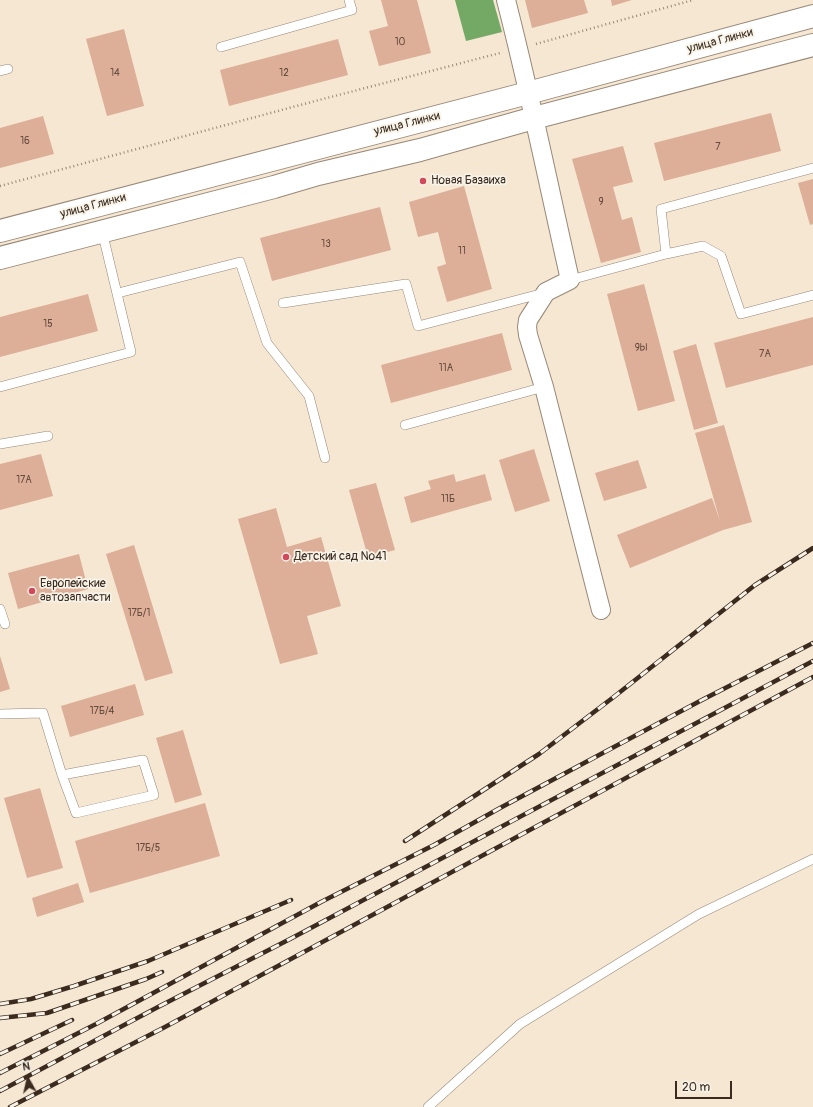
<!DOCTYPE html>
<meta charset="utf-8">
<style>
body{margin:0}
#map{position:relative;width:813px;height:1107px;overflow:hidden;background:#f5e7d2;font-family:Pangolin,sans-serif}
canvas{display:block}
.north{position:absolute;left:8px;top:1059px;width:40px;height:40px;-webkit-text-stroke:3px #f7f3e8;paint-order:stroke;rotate:352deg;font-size:11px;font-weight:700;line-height:16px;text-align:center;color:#3b2a1e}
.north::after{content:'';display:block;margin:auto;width:14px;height:18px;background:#3b2a1e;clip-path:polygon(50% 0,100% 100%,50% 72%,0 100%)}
.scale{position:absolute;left:675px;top:1081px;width:57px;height:18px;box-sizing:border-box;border:2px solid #3b2a1e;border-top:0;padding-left:5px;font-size:12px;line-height:14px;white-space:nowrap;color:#3b2a1e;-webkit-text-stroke:3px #f7f3e8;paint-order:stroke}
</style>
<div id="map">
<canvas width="813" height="1107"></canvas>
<div class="north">N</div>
<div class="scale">20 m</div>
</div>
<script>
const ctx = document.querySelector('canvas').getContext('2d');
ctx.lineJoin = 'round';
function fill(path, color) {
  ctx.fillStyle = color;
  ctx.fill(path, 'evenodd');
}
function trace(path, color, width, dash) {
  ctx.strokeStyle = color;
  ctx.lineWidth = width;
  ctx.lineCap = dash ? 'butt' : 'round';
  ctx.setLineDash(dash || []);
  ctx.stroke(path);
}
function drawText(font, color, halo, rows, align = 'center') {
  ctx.font = font + ' Pangolin,sans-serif';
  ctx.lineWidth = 3.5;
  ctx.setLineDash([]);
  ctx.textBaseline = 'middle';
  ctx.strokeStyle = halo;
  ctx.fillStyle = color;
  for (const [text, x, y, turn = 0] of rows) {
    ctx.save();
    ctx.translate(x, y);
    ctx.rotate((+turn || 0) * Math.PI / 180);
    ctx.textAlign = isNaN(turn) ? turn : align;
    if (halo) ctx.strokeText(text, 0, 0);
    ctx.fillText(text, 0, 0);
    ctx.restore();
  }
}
const forest = new Path2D(`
 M455 0H493L502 32 466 41Z`);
const building = new Path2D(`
 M381 0H417L431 53 379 66 369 31 388 26Z
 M525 0H584L588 13 532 28Z
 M611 0H632L612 6Z
 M124 29 144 106 107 116 86 39Z
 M338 39 348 75 229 106 220 70Z
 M771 113 781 151 664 181 654 143Z
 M43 116 54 154 0 168V128Z
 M623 146 633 182 613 187 622 220 632 217 641 252 601 263 572 159Z
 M813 179V224L810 225 798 183Z
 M464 186 492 289 447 302 437 267 446 264 438 232 418 237 409 202Z
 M380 207 391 250 272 281 260 238Z
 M644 284 675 401 638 411 607 294Z
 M88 294 98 331 0 357V317Z
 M813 317V365L726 388 714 343Z
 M502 333 512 370 391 403 381 365Z
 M696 344 718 423 694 430 673 351Z
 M724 425 752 522 723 530 630 568 617 535 712 498 720 521 695 433Z
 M534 449 550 501 515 512 499 460Z
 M41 454 53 496 0 510V464Z
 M638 460 647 488 604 501 595 473Z
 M454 474 456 482 485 474 492 500 411 523 404 497 431 489 428 481Z
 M376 483 395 550 368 557 349 490Z
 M276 508 287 547 321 537 341 606 307 616 318 654 280 664 238 519Z
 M134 545 173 673 145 681 106 554Z
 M79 554 88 589 18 609 8 573Z
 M0 656 10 689 0 692Z
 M135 684 144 715 70 737 61 706Z
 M183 730 202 795 175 803 156 738Z
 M40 788 63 868 27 878 4 798Z
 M205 803 220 856 90 893 75 841Z
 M78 883 84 902 37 917 32 898Z`);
const path = new Path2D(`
 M536 44 693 0
 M0 186 300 105 500 53`);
const lane = new Path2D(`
 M221 47 352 10 349 0
 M0 71 8 69
 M813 168 661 209 666 254 703 246 721 256 741 314 813 295
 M570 280 666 254
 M118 293 240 262 267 343 309 396 325 458
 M283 303 406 284 418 326 544 293
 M0 387 131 352 102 231
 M405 425 544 387
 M0 444 48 436
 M0 609 5 624
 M0 714 43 713 62 775 76 813 154 795 143 760 62 775
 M428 1107 520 1024 699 914 813 859`);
const street = new Path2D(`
 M506 0C530 93 549 187 570 280L546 292 528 320 527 327 528 335 544 387 601 610`);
const highway = new Path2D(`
 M0 231 528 93 813 16
 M0 258 274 187 318 174 420 150 534 118 813 45`);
const rail = new Path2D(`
 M405 841 539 754 615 696 755 585 813 548
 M0 1004 31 999 74 986 148 961 291 900
 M0 1018 47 1013 146 979 162 972
 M0 1054 72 1020
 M0 1073 96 1024 321 902 434 845 500 808 700 701 813 643
 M0 1091 158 1007 292 938 813 661
 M10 1107 165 1027 813 677`);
const markers = [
 [423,181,4,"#d1495b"],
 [286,557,4,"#d1495b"],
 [32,591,4,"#d1495b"]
];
const numberNames = [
 ["10",400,42],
 ["14",115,73],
 ["12",284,73],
 ["16",25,141],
 ["7",718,147],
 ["9",601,202],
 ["13",326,244],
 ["11",462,251],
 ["15",48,324],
 ["9Ы",641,348],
 ["7А",765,354],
 ["11А",446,368],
 ["17А",24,480],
 ["11Б",448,499],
 ["17Б/1",139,613],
 ["17Б/4",102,711],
 ["17Б/5",148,848]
];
const streetNames = [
 ["улица Глинки",720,41,-15],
 ["улица Глинки",407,124,-14],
 ["улица Глинки",93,206,-15]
];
const poiNames = [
 ["Новая Базаиха",431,181],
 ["Детский сад №41",294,557],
 ["Европейские",40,584],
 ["автозапчасти",40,598]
];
fill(forest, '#74a965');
fill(building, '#ddae98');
trace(lane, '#988878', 10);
trace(street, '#988878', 20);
trace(highway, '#988878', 24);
trace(path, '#988878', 2.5, [1, 3]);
trace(lane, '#fff', 9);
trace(street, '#fff', 18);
trace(highway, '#fff', 22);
trace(rail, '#3b2a1e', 4.5);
trace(rail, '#f7f3e8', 3, [9]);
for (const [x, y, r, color] of markers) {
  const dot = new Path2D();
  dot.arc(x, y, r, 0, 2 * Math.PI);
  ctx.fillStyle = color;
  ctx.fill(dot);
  trace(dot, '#f7f3e8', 1.5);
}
drawText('10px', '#644b3c', null, numberNames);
drawText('12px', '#3b2a1e', '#f7f3e8', streetNames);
drawText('12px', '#3b2a1e', '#f7f3e8', poiNames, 'left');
</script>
